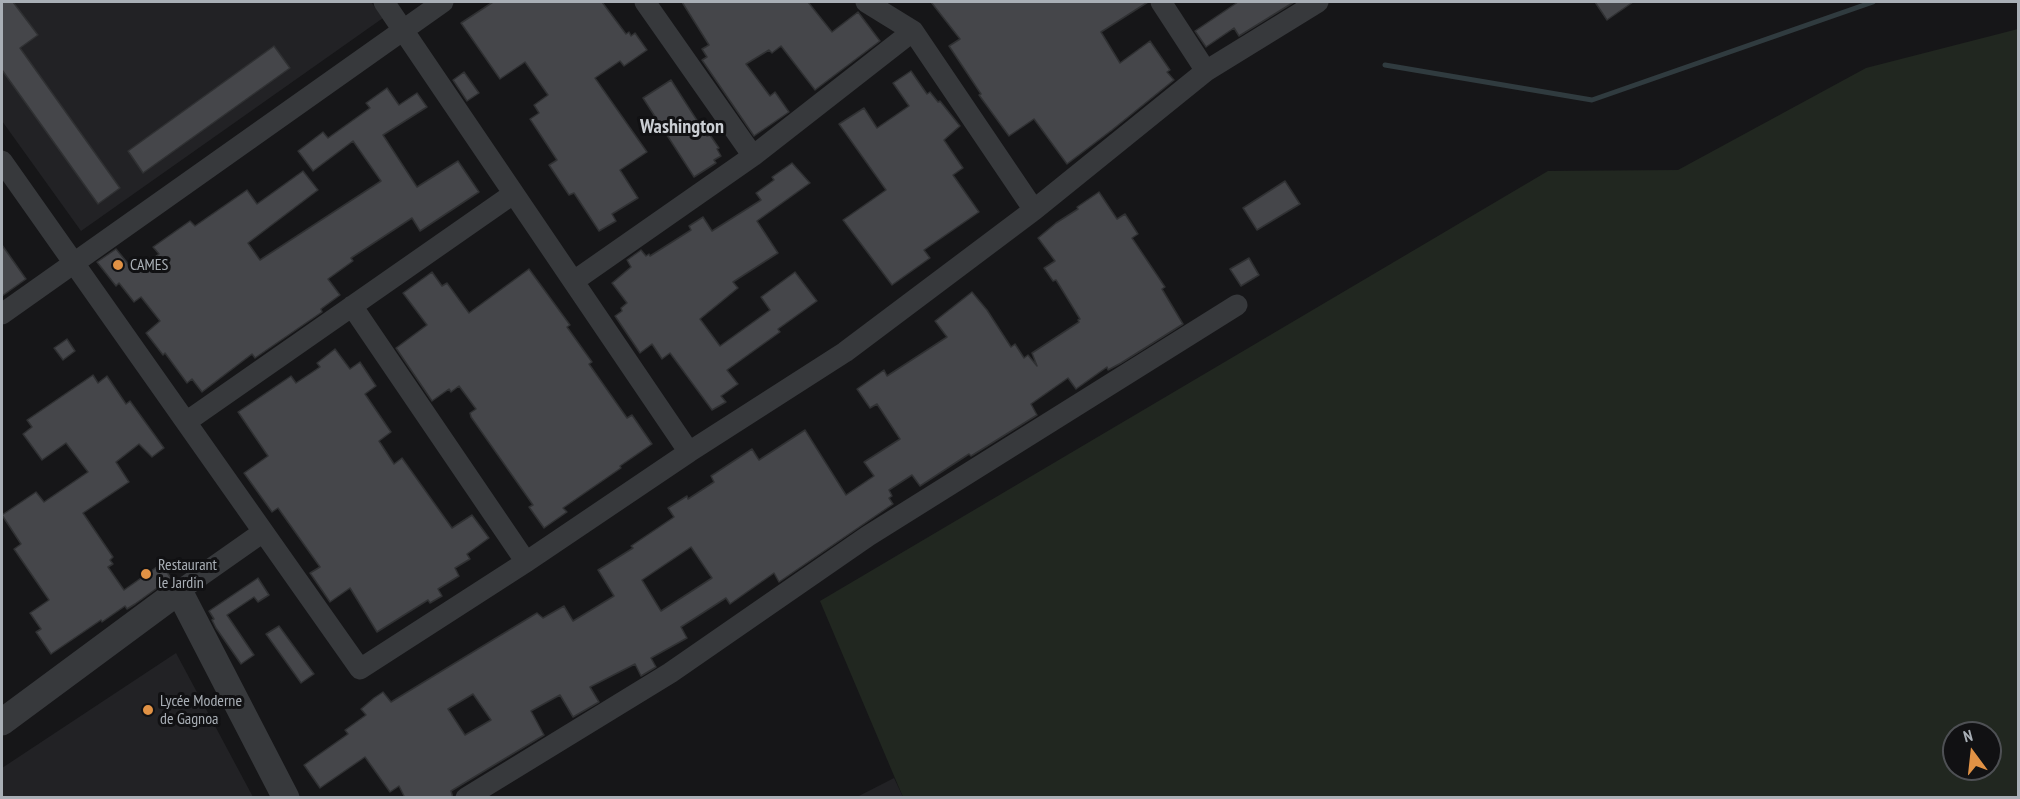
<!DOCTYPE html>
<meta charset="utf-8">
<style>
body{margin:0}
#map{position:relative;width:2020px;height:799px;overflow:hidden;background:#161618;font-family:"PT Sans Narrow",sans-serif}
canvas{display:block}
.frame{position:absolute;inset:0;border:3px solid #a9afb6;pointer-events:none}
.north{position:absolute;left:1942px;top:721px;width:60px;height:60px;box-sizing:border-box;background:#111113;border:2px solid #4e5054;border-radius:50%;rotate:345deg;font-size:16px;font-weight:700;line-height:24px;text-align:center;color:#a9afb6}
.north::after{content:'';display:block;margin:auto;width:21px;height:27px;background:#e19245;clip-path:polygon(50% 0,100% 100%,50% 72%,0 100%)}
</style>
<div id="map">
<canvas width="2020" height="799"></canvas>
<div class="frame"></div>
<div class="north">N</div>
</div>
<script>
const ctx = document.querySelector('canvas').getContext('2d');
ctx.lineJoin = 'round';
function fill(path, color) {
  ctx.fillStyle = color;
  ctx.fill(path, 'evenodd');
}
function trace(path, color, width, dash) {
  ctx.strokeStyle = color;
  ctx.lineWidth = width;
  ctx.lineCap = dash ? 'butt' : 'round';
  ctx.setLineDash(dash || []);
  ctx.stroke(path);
}
function drawText(font, color, halo, rows, align = 'center') {
  ctx.font = font + ' "PT Sans Narrow",sans-serif';
  ctx.lineWidth = 6;
  ctx.setLineDash([]);
  ctx.textBaseline = 'middle';
  ctx.strokeStyle = halo;
  ctx.fillStyle = color;
  for (const [text, x, y, turn = 0] of rows) {
    ctx.save();
    ctx.translate(x, y);
    ctx.rotate((+turn || 0) * Math.PI / 180);
    ctx.textAlign = isNaN(turn) ? turn : align;
    if (halo) ctx.strokeText(text, 0, 0);
    ctx.fillText(text, 0, 0);
    ctx.restore();
  }
}
const built = new Path2D(`
 M2 2H371L383 18 81 231 2 121Z
 M176 653 253 797H2V768Z
 M894 778 903 797 855 798Z`);
const green = new Path2D(`
 M2018 29V797H903L820 601 1548 171 1678 170 1866 68ZM1954 733H1990V769H1954Z`);
const stream = new Path2D(`
 M1385 65 1592 100 1873 2`);
const building = new Path2D(`
 M2 2H13L38 35 20 48 120 188 98 204 2 70Z
 M493 2H602L626 34 629 32 631 36 635 33 647 50 624 66 620 61 595 78 647 152 620 170 638 198 612 214 616 221 599 231 574 193 569 195 549 165 557 160 530 119 539 113 534 105 548 95 525 62 500 79 461 23Z
 M682 2H808L832 32 858 12 880 41 815 90 781 46 772 53 769 50 746 64 770 96 775 92 789 112 754 136 702 60 707 57 702 49 709 45Z
 M931 2H1148L1101 32 1120 63 1150 41 1170 70 1167 72 1174 80 1112 130 1067 164 1034 119 1009 136 979 95 981 94 949 46 960 39Z
 M1238 2H1294L1239 36 1234 28 1206 47 1195 31Z
 M1595 2H1633L1607 20Z
 M274 46 290 68 143 173 128 151Z
 M911 71 927 94 930 92 938 102 940 101 960 126 944 140 963 168 953 175 979 212 924 250 930 258 892 285 843 220 886 190 839 124 864 108 877 128 909 106 893 83Z
 M464 72 479 93 467 101 453 80Z
 M671 80 707 136 710 135 719 148 717 149 721 156 714 160 716 163 694 177 643 98Z
 M387 88 399 105 417 93 427 107 383 135 417 187 458 161 479 192 420 231 412 218 351 258 353 261 328 279 340 295 321 309 322 312 255 358 252 354 202 392 192 379 187 383 165 353 163 355 146 333 160 321 141 297 134 302 119 283 116 286 97 262 116 249 135 272 159 254 153 247 190 221 195 226 247 190 257 204 303 171 318 190 248 243 260 260 381 181 353 141 313 171 298 151 323 132 328 138 370 108 366 103Z
 M792 163 810 183 757 221 778 253 733 282 738 288 700 319 720 346 770 310 761 297 795 272 817 301 778 329 780 332 727 370 738 384 721 396 726 402 712 410 670 353 662 359 652 344 640 353 615 316 622 311 621 308 627 303 612 283 631 267 627 260 641 250 646 256 649 254 650 256 691 230 689 226 703 217 712 231 761 200 756 193 774 180 772 177Z
 M1285 181 1300 204 1257 230 1243 208Z
 M1099 192 1117 219 1125 214 1138 234 1132 238 1165 287 1162 289 1183 324 1121 363 1108 370 1107 367 1076 389 1068 378 1031 404 1037 415 971 456 969 454 920 486 912 475 889 490 892 496 889 498 893 504 779 582 774 573 730 604 726 598 681 627 687 638 651 658 656 667 641 676 635 664 590 687 599 702 573 717 560 695 531 711 544 735 451 791 453 798H405L399 786 390 792 365 757 320 788 304 765 348 734 345 730 366 715 361 709 374 698 383 692 391 702 537 613 543 618 564 606 573 621 614 596 598 570 633 548 631 546 674 517 668 508 687 496 688 499 714 482 711 476 752 449 759 460 805 430 846 495 874 476 864 462 900 439 877 404 870 408 857 389 884 370 887 376 947 337 935 321 972 292 987 310 1011 347 1015 344 1024 358 1028 355 1037 366 1032 353 1079 322 1078 320 1080 319 1056 280 1053 281 1044 268 1055 261 1038 238 1056 223 1078 209 1077 207ZM691 547 712 578 661 611 642 580ZM473 694 491 720 465 735 448 709Z
 M2 245 26 279 2 296Z
 M1249 258 1259 275 1241 286 1230 269Z
 M529 269 570 325 567 327 592 362 589 364 627 418 632 415 652 444 620 466 621 468 563 508 567 512 544 528 529 507 533 505 471 417 470 413 476 409 459 386 451 392 449 389 432 401 396 348 427 325 403 293 432 272 442 286 447 283 469 313Z
 M67 339 75 351 63 360 54 348Z
 M335 349 350 369 360 362 376 386 365 394 391 432 379 441 394 464 402 458 452 528 472 515 489 538 467 554 470 559 455 568 459 576 438 589 442 596 430 603 428 600 377 632 350 588 330 602 310 573 320 567 278 508 272 512 244 473 268 456 238 412 291 376 296 383 320 367 317 363Z
 M93 375 98 383 107 376 126 404 130 401 164 448 152 457 139 444 116 462 129 482 83 513 113 557 110 560 113 564 108 567 124 590 161 564 171 578 135 604 127 609 125 606 102 622 101 620 51 654 36 632 41 629 30 613 49 600 14 549 21 544 2 515 36 492 44 502 88 472 66 443 42 460 23 434 32 427 27 420Z
 M258 578 269 595 258 602 254 597 227 615 254 655 241 664 216 628 212 620 214 619 209 611Z
 M279 626 314 674 301 683 266 634Z`);
const minor = new Path2D(`
 M384 2 689 452
 M645 2 753 156
 M866 2 913 31 1034 210
 M1161 2 1206 71
 M2 161 360 669 526 562 689 452 845 352 1034 210 1206 71 1318 2
 M574 281 753 156 913 31
 M352 306 526 562
 M2 314 443 2
 M186 422 513 194
 M179 591 263 532
 M466 798 670 673 868 536 1237 305`);
const tertiary = new Path2D(`
 M2 722 179 591 286 798`);
const markers = [
 [118,265,6,"#e19245"],
 [146,574,6,"#e19245"],
 [148,710,6,"#e19245"]
];
const poiNames = [
 ["CAMES",130,265],
 ["Restaurant",158,565],
 ["le Jardin",158,583],
 ["Lycée Moderne",160,701],
 ["de Gagnoa",160,719]
];
const quarterNames = [
 ["Washington",682,127]
];
fill(built, '#222225');
fill(green, '#212720');
trace(stream, '#303b3f', 5);
fill(building, '#45464a');
trace(building, '#303133', 1.5);
trace(minor, '#37393c', 21);
trace(tertiary, '#37393c', 27);
for (const [x, y, r, color] of markers) {
  const dot = new Path2D();
  dot.arc(x, y, r, 0, 2 * Math.PI);
  ctx.fillStyle = color;
  ctx.fill(dot);
  trace(dot, '#111113', 2);
}
drawText('16px', '#a9afb6', '#111113', poiNames, 'left');
drawText('bold 20px', '#caced3', '#111113', quarterNames);
</script>
